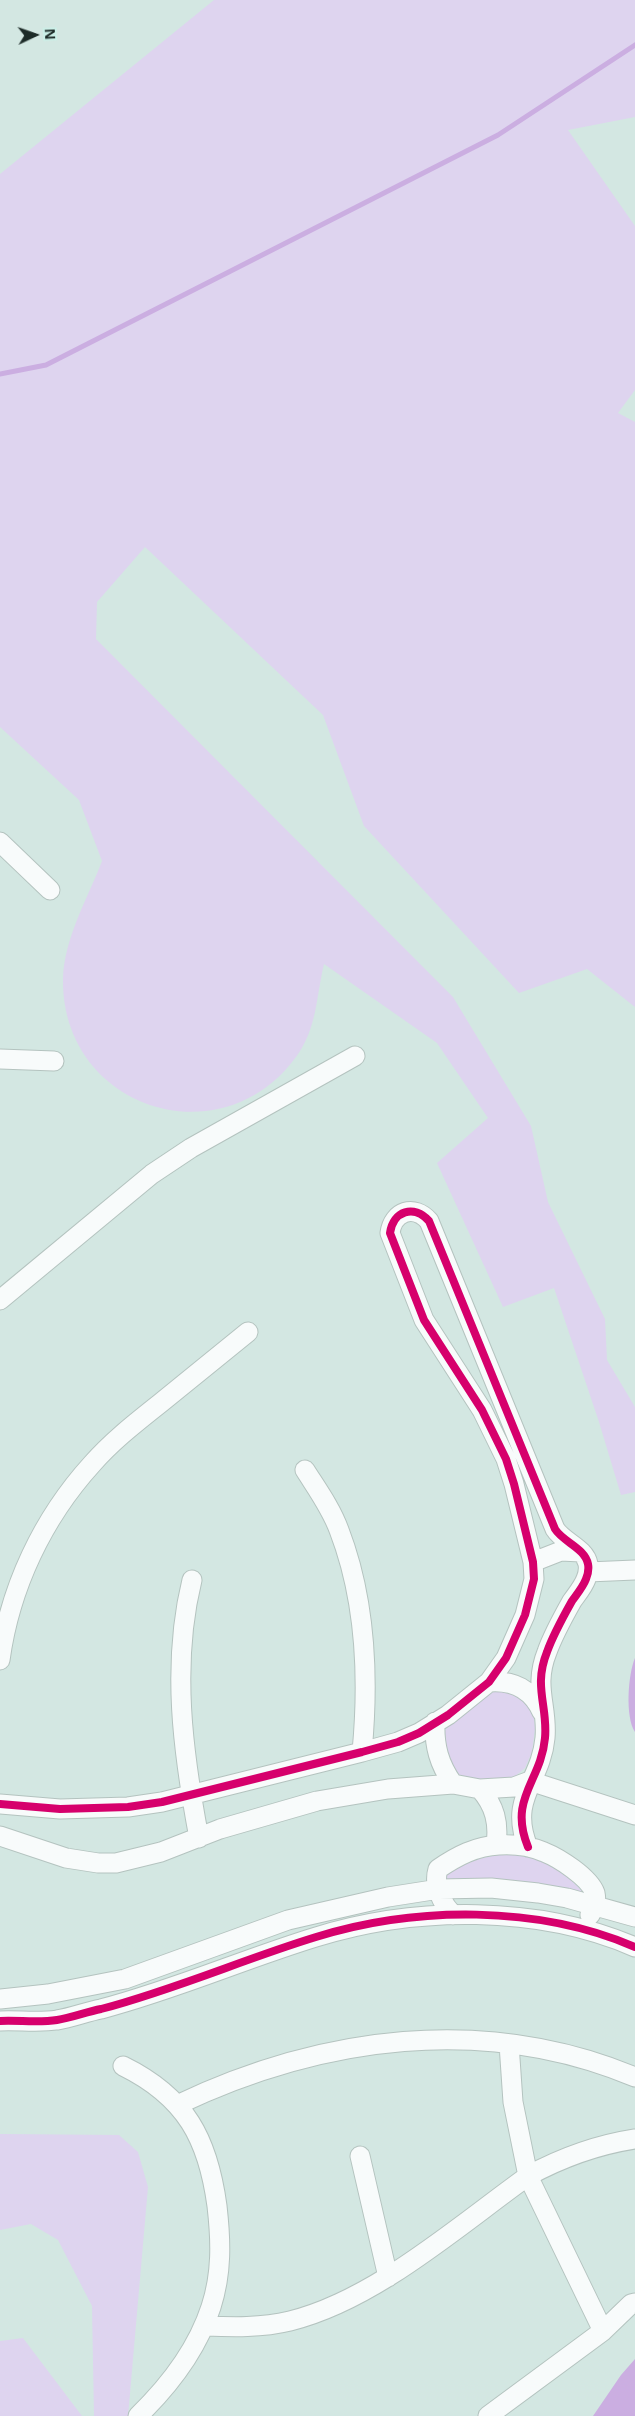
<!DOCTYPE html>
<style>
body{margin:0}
#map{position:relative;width:635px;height:2416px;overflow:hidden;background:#d3e7e2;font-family:"Noto Sans",sans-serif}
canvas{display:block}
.north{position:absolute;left:10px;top:10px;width:50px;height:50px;-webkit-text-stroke:4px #cbefe7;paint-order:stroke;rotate:87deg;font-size:14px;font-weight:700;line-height:20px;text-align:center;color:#1d2b28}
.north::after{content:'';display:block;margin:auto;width:18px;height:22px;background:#1d2b28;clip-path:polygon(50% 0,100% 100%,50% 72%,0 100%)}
</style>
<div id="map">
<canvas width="635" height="2416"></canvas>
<div class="north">N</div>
</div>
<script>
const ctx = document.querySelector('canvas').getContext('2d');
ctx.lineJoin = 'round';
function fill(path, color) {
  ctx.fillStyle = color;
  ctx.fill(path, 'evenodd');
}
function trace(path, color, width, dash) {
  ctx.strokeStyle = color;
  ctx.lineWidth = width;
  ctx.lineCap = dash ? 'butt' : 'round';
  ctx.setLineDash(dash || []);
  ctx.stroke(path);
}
const green = new Path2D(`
 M214 0H635V117L568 130 635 226V390L618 413 635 422V1007L587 969 519 993 364 826 323 715 145 547 97 602 96 639 453 997 531 1126 548 1202 605 1319 607 1360 635 1407V1492L621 1495 599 1422 554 1288 503 1307 437 1163 488 1118 437 1043 324 964C316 997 317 1029 296 1057 220 1161 61 1107 63 979 64 938 88 898 102 861L79 800 0 727V174Z
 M502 1690 524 1698 534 1717 535 1729 532 1752 525 1768 513 1778 480 1781 461 1778 449 1767 443 1735 447 1727 487 1694Z
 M508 1854C542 1857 566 1871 587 1897L438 1881C459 1864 480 1856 508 1854Z
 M0 2134 119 2135 138 2152 148 2187 128 2416H94L92 2306 58 2240 31 2224 0 2230Z
 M23 2338 82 2416H0V2341Z`);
const water = new Path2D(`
 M635 1658V1732C625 1717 628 1674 635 1658Z
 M635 2359V2416H593L621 2375Z`);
const stream = new Path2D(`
 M0 374 46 365 498 135 635 45`);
const minor = new Path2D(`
 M0 842 50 890
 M0 1059 54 1061
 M0 1300 152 1174 191 1148 355 1056
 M305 1470C317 1489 331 1508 339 1530 366 1600 369 1678 362 1752
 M533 1562 561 1551 581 1552
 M588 1572 635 1570
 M192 1580C171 1665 183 1753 199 1838
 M0 1660C10 1587 43 1518 92 1464 113 1440 138 1421 163 1401 191 1378 220 1355 248 1332
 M489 1682C513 1680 532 1689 542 1712
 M435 1722C434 1746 439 1764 453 1784
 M480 1789C495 1806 499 1823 496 1845
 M0 1804 60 1809 128 1807 162 1802 362 1752 398 1742 419 1733 448 1715 489 1682 506 1658 525 1615 534 1579 533 1562 514 1484 506 1459 482 1410 424 1320 390 1233C393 1211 414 1204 429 1221L555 1529C563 1542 585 1548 588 1564 589 1569 588 1574 586 1579 583 1587 577 1594 572 1601 563 1617 553 1635 547 1652 533 1687 548 1706 545 1738 541 1782 508 1798 528 1847
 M0 1836 66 1858 98 1863H116L161 1852 220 1829 317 1801 388 1789 453 1784 480 1789 514 1787 530 1781 635 1815
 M453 1915C442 1903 433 1886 438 1869 457 1856 476 1846 499 1845 514 1844 530 1846 544 1852 559 1858 589 1877 595 1893 597 1902 594 1908 590 1915
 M0 1999 48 1994 125 1979 288 1920 388 1897 439 1889 491 1888 538 1893 567 1898 635 1917
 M0 2021C18 2020 39 2023 57 2020 71 2018 86 2012 101 2009 174 1990 244 1959 316 1937 416 1906 538 1905 635 1947
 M509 2044 513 2102 528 2176 603 2331
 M123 2066C186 2097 208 2139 217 2206 221 2241 222 2273 211 2307 197 2350 170 2385 138 2416
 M177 2105C322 2036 484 2014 635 2077
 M360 2156 388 2277
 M204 2326C233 2327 261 2328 290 2321 375 2300 458 2226 528 2176 563 2157 596 2145 635 2139
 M488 2416 603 2331 631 2304 635 2303`);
const cycleway = new Path2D(`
 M0 1804 60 1809 128 1807 162 1802 362 1752 398 1742 419 1733 448 1715 489 1682 506 1658 525 1615 534 1579 533 1562 514 1484 506 1459 482 1410 424 1320 390 1233C393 1211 414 1204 429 1221L555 1529C563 1542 585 1548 588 1564 589 1569 588 1574 586 1579 583 1587 577 1594 572 1601 563 1617 553 1635 547 1652 533 1687 548 1706 545 1738 541 1782 508 1798 528 1847
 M0 2021C18 2020 39 2023 57 2020 71 2018 86 2012 101 2009 174 1990 244 1959 316 1937 416 1906 538 1905 635 1947`);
fill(green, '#ded4ef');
fill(water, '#cbaee1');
trace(stream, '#cbaee1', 5);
trace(minor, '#b4c3bf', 21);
trace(minor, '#f8fbfb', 19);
trace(cycleway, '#d6006c', 8);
</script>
